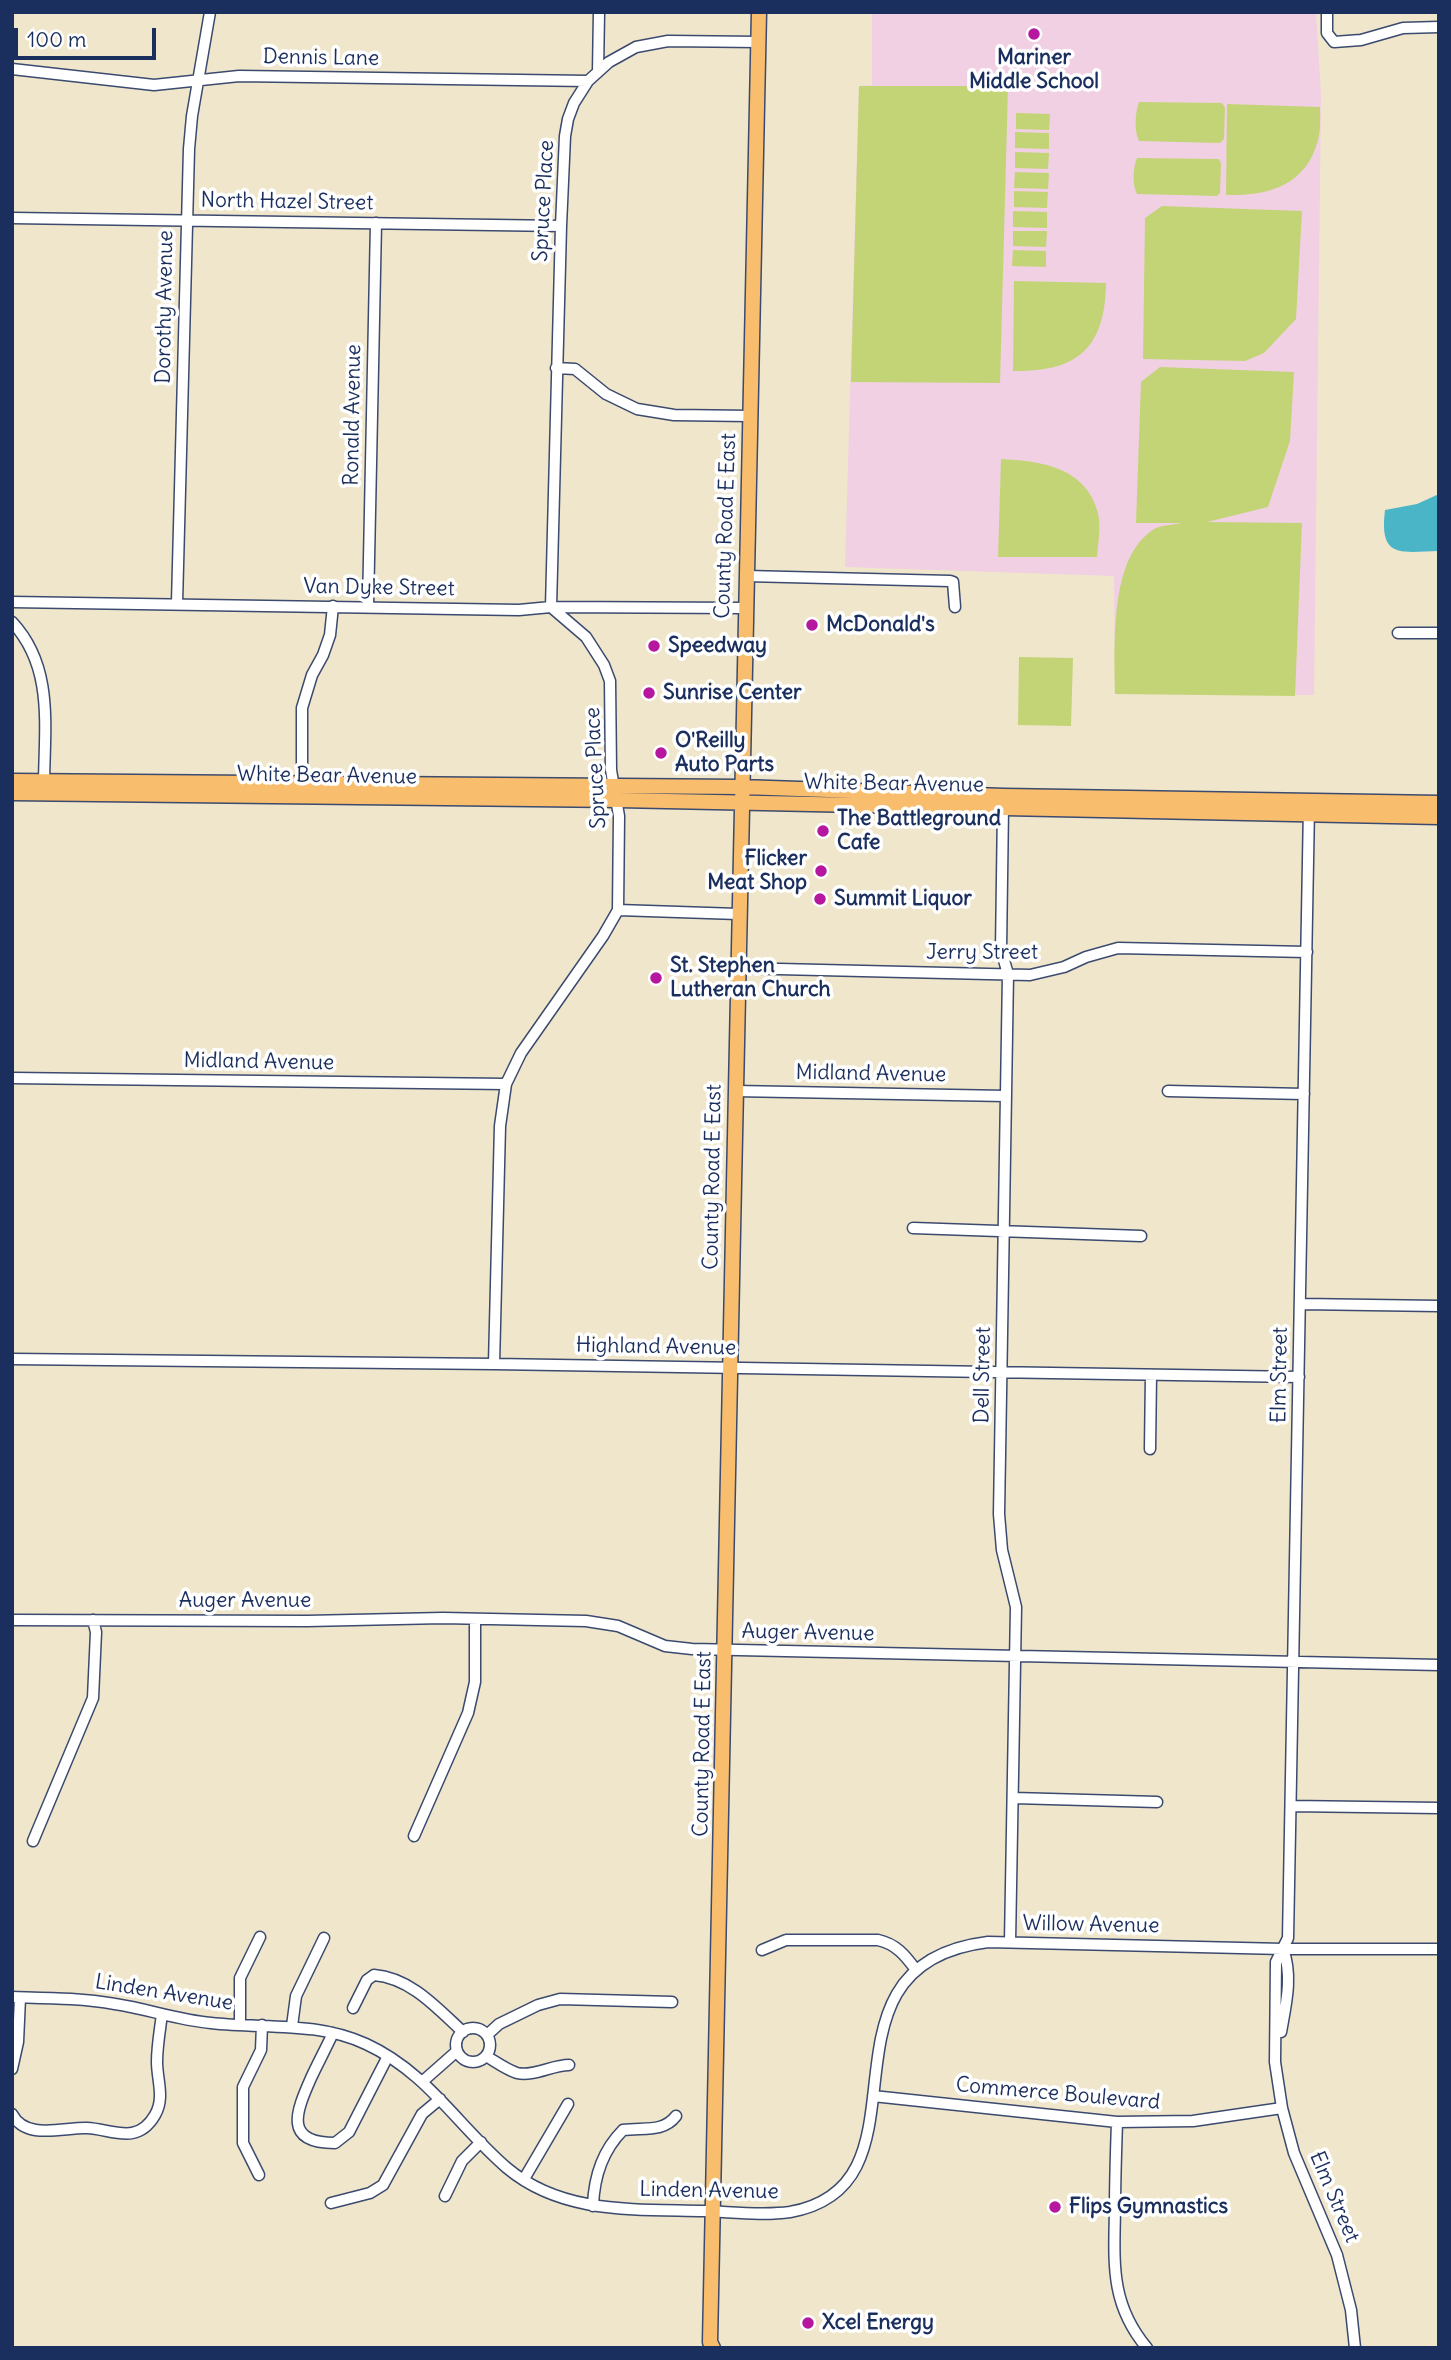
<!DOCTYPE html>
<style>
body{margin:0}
#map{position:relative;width:1451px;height:2360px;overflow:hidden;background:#efe6cb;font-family:Delius,sans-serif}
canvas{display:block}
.frame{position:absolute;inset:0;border:14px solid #1b2f5e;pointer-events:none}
.scale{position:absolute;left:14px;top:28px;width:142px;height:32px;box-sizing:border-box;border:4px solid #1b2f5e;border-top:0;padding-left:9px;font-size:21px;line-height:24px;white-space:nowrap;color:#1b2f5e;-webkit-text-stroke:5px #fff;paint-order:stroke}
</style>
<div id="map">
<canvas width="1451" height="2360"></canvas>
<div class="frame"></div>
<div class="scale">100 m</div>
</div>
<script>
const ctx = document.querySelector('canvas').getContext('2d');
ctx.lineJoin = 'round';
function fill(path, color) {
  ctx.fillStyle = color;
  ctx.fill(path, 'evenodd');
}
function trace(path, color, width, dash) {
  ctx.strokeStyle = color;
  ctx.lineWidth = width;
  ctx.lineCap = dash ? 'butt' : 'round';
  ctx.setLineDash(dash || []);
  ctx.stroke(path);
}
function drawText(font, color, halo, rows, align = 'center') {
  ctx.font = font + ' Delius,sans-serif';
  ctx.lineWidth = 7;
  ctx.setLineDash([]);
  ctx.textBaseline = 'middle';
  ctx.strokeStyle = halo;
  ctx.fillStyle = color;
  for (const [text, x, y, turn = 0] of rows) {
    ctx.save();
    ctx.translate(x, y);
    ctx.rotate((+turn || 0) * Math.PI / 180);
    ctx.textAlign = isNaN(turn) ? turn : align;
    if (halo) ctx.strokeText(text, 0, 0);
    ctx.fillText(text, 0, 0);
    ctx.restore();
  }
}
const built = new Path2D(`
 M872 12H1316L1321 94 1314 695 1115 694 1114 576 845 567 859 86 872 85Z`);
const green = new Path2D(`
 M859 86H1008L1000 383 851 382Z
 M1139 102 1222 103 1225 108 1224 139 1220 143 1139 141C1134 131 1135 113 1139 102Z
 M1227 104 1320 107C1320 117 1321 130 1318 140 1306 186 1268 196 1226 195Z
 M1016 113 1050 114 1049 130 1016 129Z
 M1015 132 1049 133V149L1015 148Z
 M1015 152 1049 153 1048 169 1015 168Z
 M1137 158 1219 159 1221 163 1220 193 1217 196 1137 194C1132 185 1133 167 1137 158Z
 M1015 172 1049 173 1048 189 1014 188Z
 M1014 191 1048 192 1047 208 1014 207Z
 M1162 206 1302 211 1296 319 1264 353 1245 361 1143 359 1145 218Z
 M1013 211 1047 212V228L1013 227Z
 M1013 231H1047L1046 247 1013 246Z
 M1013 250 1046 251V267L1012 266Z
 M1014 281 1106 283C1105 348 1078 372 1013 371Z
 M1160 367 1294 372 1290 441 1268 507 1207 522 1302 523 1295 696 1115 694C1115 648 1108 558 1154 529 1161 525 1173 525 1181 523H1136L1141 382Z
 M1001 459C1041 461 1086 467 1098 513 1101 526 1098 544 1097 557H998Z
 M1019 657 1073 658 1071 726 1018 725Z`);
const water = new Path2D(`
 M1439 494V551C1400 552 1379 559 1385 510L1417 504Z`);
const minor = new Path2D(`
 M1327 12V33L1334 42 1361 40 1403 28 1439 27
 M12 69 154 85 239 76 588 81
 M598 72 599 12
 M12 218 561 226
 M556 368 575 369 606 394 637 409 674 415 750 416
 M746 576 950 581 953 582 955 607
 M12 602 519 610 551 607 744 608
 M177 603 189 149 192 116 210 12
 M368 607 376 223
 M12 622C55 668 44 729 44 787
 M1398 633H1439
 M302 790V708L312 675 323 655 330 635 333 606
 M1003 807 1001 950 1008 974 999 1514 1002 1550 1016 1607 1010 1942
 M1309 807 1288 1938 1276 1962 1275 2062 1282 2108 1294 2153 1337 2255 1351 2310 1355 2348
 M618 910 738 914
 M737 968 1030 975 1064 967 1086 957 1118 948 1307 952
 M12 1078 506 1084
 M735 1091 1006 1096
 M1168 1091 1304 1094
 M913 1228 1141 1236
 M1301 1304 1439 1306
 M12 1359 494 1364 1299 1377
 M494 1364 500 1126 506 1084 521 1053 603 936 618 910 619 816 611 770 610 681 604 665 586 637 551 607 561 226 565 136 568 119 574 103 588 81 609 62 636 47 668 41 759 42
 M1150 1449 1151 1375
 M12 1620 307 1621 443 1618 586 1621 618 1626 665 1646 692 1649 1439 1665
 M1014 1798 1157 1802
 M1291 1806 1439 1808
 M414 1836 468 1713 475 1682V1619
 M33 1841 93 1698 96 1632 93 1620
 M762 1950 786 1940H878C896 1944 905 1955 916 1970
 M12 1997C47 1998 81 1998 115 2004 148 2009 178 2020 211 2023 264 2029 316 2021 366 2044 427 2072 458 2126 507 2168 563 2215 637 2209 705 2211 732 2212 763 2216 790 2212 942 2185 800 1965 988 1942L1283 1949H1439
 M353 2008 367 1980 374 1975C411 1978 437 2008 463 2032
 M240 2025V1978L260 1937
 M292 2026 296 1996 324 1938
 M456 2045a17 17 0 1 1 34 0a17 17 0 1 1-34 0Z
 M1281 2032C1286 2004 1293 1976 1283 1949
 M333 2033C326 2048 318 2063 311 2078 296 2112 283 2143 335 2143L349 2132 388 2056
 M487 2035 499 2024 538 2005 560 1999 672 2002
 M486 2056C496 2062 507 2070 517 2073 533 2077 552 2065 569 2065
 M12 2069 18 2042 20 1998
 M423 2081 457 2051
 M873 2096 1117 2122 1193 2121 1282 2108
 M12 2114C26 2141 64 2127 87 2128 112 2129 137 2146 155 2115 165 2098 157 2080 157 2062 157 2046 160 2030 162 2014
 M1117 2122C1116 2151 1115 2180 1115 2209 1114 2263 1110 2304 1147 2348
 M259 2175 243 2143V2087L261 2050 262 2025
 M524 2179 568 2104
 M445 2196 462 2161 481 2142
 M331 2203 370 2193 383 2185 422 2114 440 2099
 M593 2206C594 2177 602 2151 623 2130 643 2127 663 2133 676 2116`);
const major = new Path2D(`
 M12 781 741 787 1004 796 1439 803
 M12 793 618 800 1439 817
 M713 2348 710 2342C727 1565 741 789 759 12`);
const markers = [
 [1034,34,7,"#b5179e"],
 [812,625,7,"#b5179e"],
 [654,646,7,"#b5179e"],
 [649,693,7,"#b5179e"],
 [661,753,7,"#b5179e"],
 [823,831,7,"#b5179e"],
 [821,871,7,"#b5179e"],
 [820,899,7,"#b5179e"],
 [656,978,7,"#b5179e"],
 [1055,2207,7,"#b5179e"],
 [808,2323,7,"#b5179e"]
];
const streetNames = [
 ["Dennis Lane",321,58,1],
 ["Spruce Place",544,201,-87],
 ["North Hazel Street",287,202,1],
 ["Dorothy Avenue",165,307,-89],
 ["Ronald Avenue",353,415,-89],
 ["County Road E East",726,526,-88],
 ["Van Dyke Street",379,588,1],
 ["Spruce Place",596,768,-93],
 ["White Bear Avenue",327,776,1],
 ["White Bear Avenue",894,784,1],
 ["Jerry Street",982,953],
 ["Midland Avenue",259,1062,1],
 ["Midland Avenue",871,1074,1],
 ["County Road E East",713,1177,-89],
 ["Highland Avenue",656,1347,1],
 ["Dell Street",983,1375,-89],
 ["Elm Street",1280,1375,-89],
 ["Auger Avenue",245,1601],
 ["Auger Avenue",808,1633,1],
 ["County Road E East",703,1744,-89],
 ["Willow Avenue",1091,1925,1],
 ["Linden Avenue",164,1993,9],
 ["Commerce Boulevard",1058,2094,5],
 ["Linden Avenue",709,2191,1],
 ["Elm Street",1334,2197,67]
];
const poiNames = [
 ["Mariner",1034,58,"center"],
 ["Middle School",1034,82,"center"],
 ["McDonald's",826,625],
 ["Speedway",668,646],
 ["Sunrise Center",663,693],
 ["O'Reilly",675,741],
 ["Auto Parts",675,765],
 ["The Battleground",837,819],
 ["Cafe",837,843],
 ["Flicker",807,859,"right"],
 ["Meat Shop",807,883,"right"],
 ["Summit Liquor",834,899],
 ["St. Stephen",670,966],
 ["Lutheran Church",670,990],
 ["Flips Gymnastics",1069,2207],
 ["Xcel Energy",822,2323]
];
fill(built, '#f1d0e3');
fill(green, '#c3d476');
fill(water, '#4ab5c7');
trace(minor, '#3b4a6e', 13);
trace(major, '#3b4a6e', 17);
trace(minor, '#fff', 10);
trace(major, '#f9be6d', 14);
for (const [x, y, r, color] of markers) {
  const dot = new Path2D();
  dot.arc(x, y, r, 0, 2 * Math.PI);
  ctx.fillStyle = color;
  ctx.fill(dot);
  trace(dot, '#fff', 2.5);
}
drawText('21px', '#1b2f5e', '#fff', streetNames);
drawText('bold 21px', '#1b2f5e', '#fff', poiNames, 'left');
</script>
